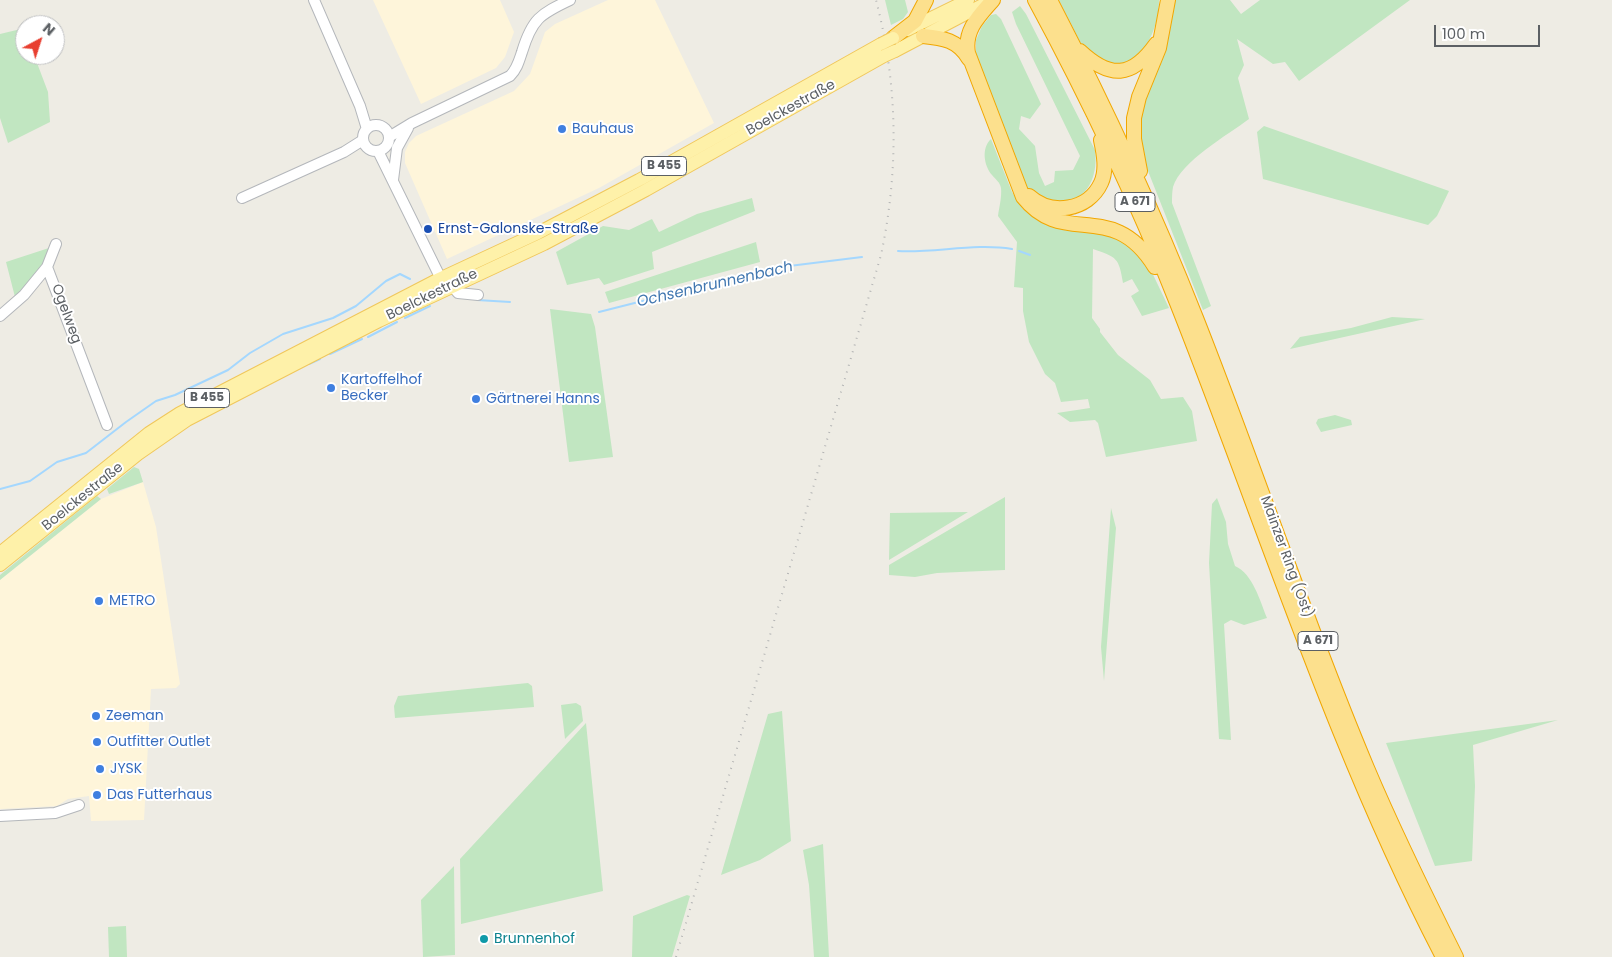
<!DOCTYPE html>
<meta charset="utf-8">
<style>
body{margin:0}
#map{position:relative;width:1612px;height:957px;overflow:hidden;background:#eeece4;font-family:Poppins,sans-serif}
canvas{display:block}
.north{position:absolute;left:15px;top:15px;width:50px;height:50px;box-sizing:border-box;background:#fff;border:1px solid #bebfc1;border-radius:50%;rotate:40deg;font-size:14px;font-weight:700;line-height:20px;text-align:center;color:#5c6064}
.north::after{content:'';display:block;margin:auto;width:18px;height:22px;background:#e83f30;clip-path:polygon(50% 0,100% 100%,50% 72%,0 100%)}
.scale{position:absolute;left:1434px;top:25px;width:106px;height:22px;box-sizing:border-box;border:2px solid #5c6064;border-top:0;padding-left:6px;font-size:15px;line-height:18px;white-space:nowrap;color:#5c6064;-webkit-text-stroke:4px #fff;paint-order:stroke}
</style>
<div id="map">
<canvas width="1612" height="957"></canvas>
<div class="north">N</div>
<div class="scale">100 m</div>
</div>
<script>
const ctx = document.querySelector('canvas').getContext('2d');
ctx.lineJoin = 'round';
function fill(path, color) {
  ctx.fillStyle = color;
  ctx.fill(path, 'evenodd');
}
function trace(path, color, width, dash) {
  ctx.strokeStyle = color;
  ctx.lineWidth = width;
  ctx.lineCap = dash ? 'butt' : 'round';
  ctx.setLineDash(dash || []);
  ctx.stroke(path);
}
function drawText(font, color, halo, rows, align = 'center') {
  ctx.font = font + ' Poppins,sans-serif';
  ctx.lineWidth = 4;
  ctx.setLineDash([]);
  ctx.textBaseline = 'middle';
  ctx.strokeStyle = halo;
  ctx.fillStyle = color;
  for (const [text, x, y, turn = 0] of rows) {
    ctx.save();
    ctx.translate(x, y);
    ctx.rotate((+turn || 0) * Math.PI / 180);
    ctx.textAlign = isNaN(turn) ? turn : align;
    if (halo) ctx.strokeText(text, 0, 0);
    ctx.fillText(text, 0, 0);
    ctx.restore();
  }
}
const commercial = new Path2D(`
 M373 0H500L514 32 505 57 496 68 421 104Z
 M608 0H655L714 123 599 188 447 259 405 163V152L409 143 416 136 514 91 530 74 545 32 555 24Z
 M143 482 156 527 180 684 176 688 151 689 144 820 91 821 89 796 68 799 57 806 0 809V580L101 499Z`);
const green = new Path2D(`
 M885 0H905L908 12 903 19 891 25Z
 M1059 0H1159C1159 22 1149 51 1129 63 1123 66 1115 67 1109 68L1084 50Z
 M1173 0H1230L1241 14 1260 0H1410L1299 81 1285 62 1273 64 1237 39 1244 65 1238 78 1249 119C1228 135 1181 161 1173 187 1172 192 1172 198 1172 203L1211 306 1203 310 1148 171 1140 145 1138 122Z
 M1020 6 1026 14 1095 150C1101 199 1060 219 1025 186L976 63V40L982 26 991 15 996 14 1001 19 1041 104 1030 119 1021 116 1019 129 1035 146 1039 173 1045 186 1054 182 1055 171 1073 170 1080 156 1016 24 1012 12Z
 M25 28V55H34L48 92 50 122 8 143 0 118V34Z
 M1264 126 1449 191 1437 216 1428 225 1263 179 1257 132Z
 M991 139 1012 192 1023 209 1046 225 1064 230 1114 234 1146 260 1169 308 1142 316 1131 296 1139 291 1132 279 1123 283C1119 258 1117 257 1093 249L1092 318 1100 329V332L1118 355 1150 380 1161 399 1183 397 1192 411 1197 441 1106 457 1098 423 1095 420 1070 422 1057 413 1090 408 1088 399 1061 402 1055 383 1045 374 1029 342 1023 311V288L1014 287 1017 242 998 216C999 208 1002 197 1001 188 1000 182 996 180 992 175 984 166 981 148 991 139Z
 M752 198 755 211 652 252 654 269 604 285 599 278 567 285 556 252 603 226 629 230 652 219 659 232 697 214Z
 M756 242 760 262 609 303 605 292Z
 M52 247 47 260 21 295 15 297 6 262Z
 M550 309 591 314 595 327 613 457 569 462Z
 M1392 317 1425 319 1290 349 1300 337 1351 328Z
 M1335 415 1351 420 1352 425 1321 432 1316 423 1318 419Z
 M134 467 139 469 143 482 109 494 107 489Z
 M97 496 101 499 0 580V575Z
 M1005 497V570L937 573 915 577 889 575V565Z
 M1217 498 1226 522 1228 544 1235 566C1253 574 1260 601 1267 618L1244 625 1231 620 1224 624 1231 740 1219 739 1209 563 1212 504Z
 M1111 508 1116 528 1104 681 1101 647Z
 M968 512 889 560 890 513Z
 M528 683 532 686 534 707 395 718 394 706 398 696Z
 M576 703 581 706 583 721 565 739 561 705Z
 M782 711 791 841 760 860 721 875 768 714Z
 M1558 720 1473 745 1475 786 1472 861 1435 866 1386 743Z
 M586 723 603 891 461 924 460 859Z
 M823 844 829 957H814L809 885 803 850Z
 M454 866 455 955 423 957 421 900Z
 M687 895 690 896 672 957H632L633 916Z
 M126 926 127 957H109L108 927Z`);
const stream = new Path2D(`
 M898 251C935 253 975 243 1012 249
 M1019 251 1030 255
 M477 300 510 302
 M599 312 773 268 862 257
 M405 318 430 306
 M368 337 397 322
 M330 354 362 339
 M309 364 320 359
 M0 489 30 481 57 462 86 453 126 422 156 401 175 395 228 370 250 353 283 334 333 318 356 306 386 281 400 274 410 279`);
const minor = new Path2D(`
 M314 0 360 106 367 129
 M363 138a13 13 0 1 1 26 0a13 13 0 1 1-26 0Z
 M389 137 412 123 510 76C517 69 519 61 522 52 532 19 540 14 570 0
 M378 151 443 283
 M393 180 397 148 408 128
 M242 198 344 152 363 140
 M47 267 56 244
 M452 286 458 293 478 295
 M0 316 24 295 47 267 107 425
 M0 816 55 813 79 805`);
const major = new Path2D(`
 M907 30 968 0
 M895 51 992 0
 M0 553 149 433 180 413 437 280 538 233 639 180 881 44
 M0 565 138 454 187 420 379 321 544 244 646 190 884 56`);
const highway = new Path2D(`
 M993 0C979 16 964 30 968 53L1023 197C1064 249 1112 197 1155 267
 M1035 0C1088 98 1136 199 1177 303 1264 522 1334 748 1443 957
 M1050 0C1104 104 1153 209 1196 318 1255 467 1305 620 1367 768 1394 832 1425 895 1456 957
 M923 36C943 38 958 40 969 59
 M893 38 915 21 926 0
 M1080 51C1110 79 1132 78 1156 44
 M1140 171 1134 139V118L1139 97 1159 48 1168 0
 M1029 196C1051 216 1088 211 1101 183 1107 170 1104 154 1101 140`);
const rail = new Path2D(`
 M676 957 881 255C899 170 898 85 876 0`);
const majorBridge = new Path2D(`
 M881 44 893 38
 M884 56 895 51`);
const markers = [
 [562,129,5,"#3f7fe0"],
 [428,229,5,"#1a4fb4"],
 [331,388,5,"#3f7fe0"],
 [476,399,5,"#3f7fe0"],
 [99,601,5,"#3f7fe0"],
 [96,716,5,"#3f7fe0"],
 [97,742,5,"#3f7fe0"],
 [100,769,5,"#3f7fe0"],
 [97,795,5,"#3f7fe0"],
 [484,939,5,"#0f9aa8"]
];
const shields = [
 [664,166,45],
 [1135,202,40],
 [207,398,45],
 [1318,641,40]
];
const shieldNames = [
 ["B 455",664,166],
 ["A 671",1135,202],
 ["B 455",207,398],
 ["A 671",1318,641]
];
const streetNames = [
 ["Boelckestraße",791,108,-29],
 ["Boelckestraße",432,295,-26],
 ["Ogelweg",66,314,70],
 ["Boelckestraße",83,497,-39],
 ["Mainzer Ring (Ost)",1286,557,70]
];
const shopNames = [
 ["Bauhaus",572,129],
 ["Kartoffelhof",341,380],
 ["Becker",341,396],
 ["Gärtnerei Hanns",486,399],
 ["METRO",109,601],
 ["Zeeman",106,716],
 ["Outfitter Outlet",107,742],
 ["JYSK",110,769],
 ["Das Futterhaus",107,795]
];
const transitNames = [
 ["Ernst-Galonske-Straße",438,229]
];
const cultureNames = [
 ["Brunnenhof",494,939]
];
const waterNames = [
 ["Ochsenbrunnenbach",715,285,-13]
];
fill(commercial, '#fef5da');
fill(green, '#c1e6c1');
trace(stream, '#a4d7fe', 2);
trace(minor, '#b4b7bb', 12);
trace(major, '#f0c75b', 14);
trace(highway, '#f1a702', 16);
trace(minor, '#fff', 10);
trace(major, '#fef1a9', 12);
trace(highway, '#fce08d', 14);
trace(rail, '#b3b4b4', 2, [1, 6]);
trace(majorBridge, '#f0c75b', 14, []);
trace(majorBridge, '#fef1a9', 12);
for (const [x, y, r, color] of markers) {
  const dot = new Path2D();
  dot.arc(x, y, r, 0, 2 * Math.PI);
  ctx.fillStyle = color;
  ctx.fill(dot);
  trace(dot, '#fff', 2);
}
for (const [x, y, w] of shields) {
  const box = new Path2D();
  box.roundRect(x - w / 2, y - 9.5, w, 19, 4);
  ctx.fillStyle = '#fff';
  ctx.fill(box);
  trace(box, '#5c6064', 1);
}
drawText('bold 12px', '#5c6064', null, shieldNames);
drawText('14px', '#5c6064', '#fff', streetNames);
drawText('14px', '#366cbe', '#fff', shopNames, 'left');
drawText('14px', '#164399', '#fff', transitNames, 'left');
drawText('14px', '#0d838f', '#fff', cultureNames, 'left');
drawText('italic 15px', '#4177b0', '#fff', waterNames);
</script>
